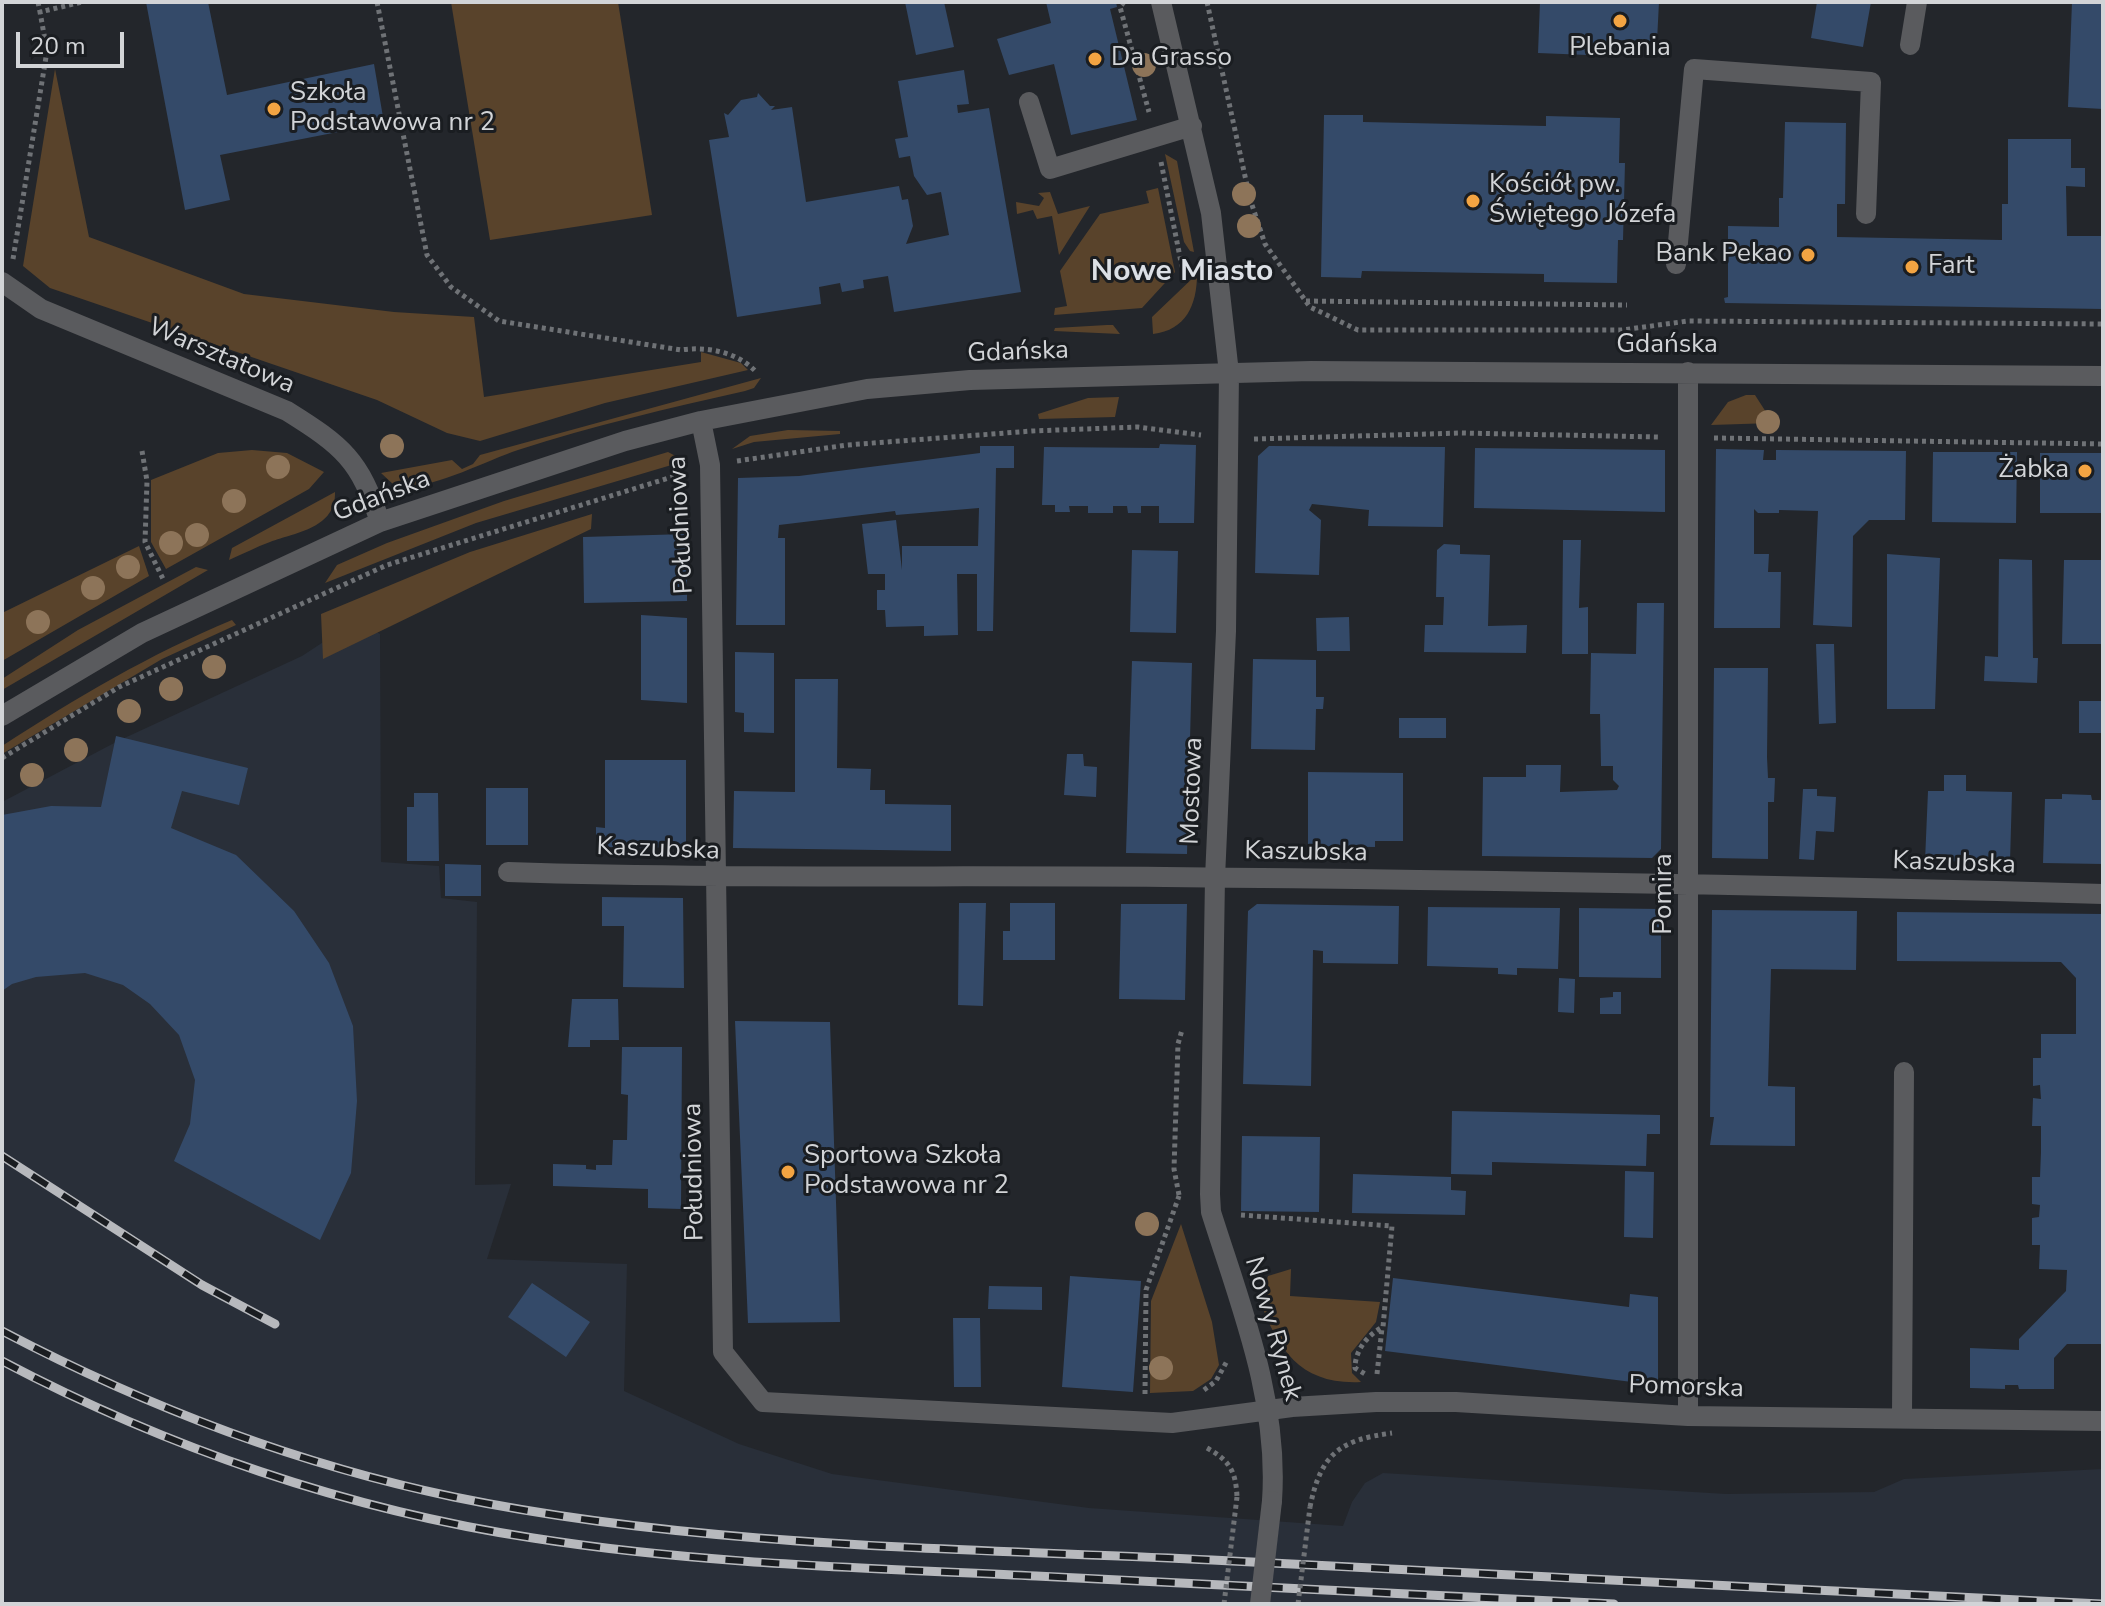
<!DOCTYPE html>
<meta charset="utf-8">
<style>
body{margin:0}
#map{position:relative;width:2105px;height:1606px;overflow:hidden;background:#23262b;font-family:"Nunito Sans",sans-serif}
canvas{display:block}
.frame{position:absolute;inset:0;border:4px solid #d2d4d7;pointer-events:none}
.scale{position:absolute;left:16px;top:32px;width:108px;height:36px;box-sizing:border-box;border:4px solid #d2d4d7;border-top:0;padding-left:10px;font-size:24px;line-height:28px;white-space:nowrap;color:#d2d4d7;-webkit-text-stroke:6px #1a1d21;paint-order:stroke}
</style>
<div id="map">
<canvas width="2105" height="1606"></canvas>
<div class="frame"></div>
<div class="scale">20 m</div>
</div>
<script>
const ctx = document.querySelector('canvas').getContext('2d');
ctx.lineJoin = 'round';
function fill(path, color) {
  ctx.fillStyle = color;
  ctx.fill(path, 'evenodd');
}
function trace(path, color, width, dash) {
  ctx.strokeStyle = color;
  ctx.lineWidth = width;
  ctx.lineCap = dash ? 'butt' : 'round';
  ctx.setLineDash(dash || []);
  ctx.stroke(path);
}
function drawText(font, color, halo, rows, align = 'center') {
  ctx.font = font + ' "Nunito Sans",sans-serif';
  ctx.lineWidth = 6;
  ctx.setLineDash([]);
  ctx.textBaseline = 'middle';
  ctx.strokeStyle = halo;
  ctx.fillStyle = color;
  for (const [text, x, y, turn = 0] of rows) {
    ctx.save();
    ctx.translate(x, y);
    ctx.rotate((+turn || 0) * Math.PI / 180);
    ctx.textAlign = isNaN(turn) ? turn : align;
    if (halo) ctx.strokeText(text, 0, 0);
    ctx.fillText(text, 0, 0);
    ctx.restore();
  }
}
const built = new Path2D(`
 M357 620 380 634 381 862 439 866 441 898 477 902 475 1185 511 1184 487 1259 627 1264 624 1391 739 1444 832 1474 1089 1508 1343 1526 1352 1502 1365 1483 1383 1473 1726 1494 1874 1492 1904 1479 2103 1469V1604H2V802L118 741 302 656Z`);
const green = new Path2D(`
 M451 2H618L652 215 490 240Z
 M55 69 89 237 244 294 394 312 474 317 484 397 701 362V352L741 363 748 370 605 403 480 441 447 433 377 400 50 288 23 266Z
 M1165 154 1177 161 1194 252 1190 251 1184 242Z
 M1158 188 1175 272 1142 308 1054 315 1055 308 1067 306 1060 271 1100 214 1149 203 1146 191Z
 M1050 192 1058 214 1090 206 1059 255 1052 216 1037 219 1033 210 1017 214 1016 202 1039 206 1044 198 1038 193Z
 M1197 274C1197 305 1186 330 1153 334L1152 317Z
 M1107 325H1113L1120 334 1054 331 1055 328Z
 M761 378 754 388 745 391C669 408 592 426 518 450 485 461 428 492 395 486L381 473 452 460 462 469 473 464 480 455Z
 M1746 395H1755L1773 423 1711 425 1728 402Z
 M1119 397 1115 417 1039 419 1038 414 1088 398Z
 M788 430 840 431V434L754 442 732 449 750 436Z
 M252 450 287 453 324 472 309 489 166 569 151 542V480L218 453Z
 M668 452 685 461 476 523 325 583 337 565 387 543 504 501Z
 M335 492C336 528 297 532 270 542 256 547 243 554 229 560L232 548Z
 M592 514 591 529 323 659 321 614 470 552Z
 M139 546 149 576 2 661V613Z
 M196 567 208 570 2 690V679L78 630Z
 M232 620 236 625 162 659 2 754V746C76 698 150 654 232 620Z
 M1181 1224 1212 1322 1219 1365 1211 1379 1193 1391 1150 1393 1151 1301Z
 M1291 1269 1290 1296 1380 1302 1376 1322 1351 1353 1352 1373 1361 1382C1302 1385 1279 1352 1260 1301L1268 1276Z`);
const building = new Path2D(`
 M146 2H208L227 95 374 64 384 123 220 155 230 200 185 210Z
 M905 2H944L954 47 916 55Z
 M1046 2H1116L1117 7 1110 9 1137 120 1071 135 1054 64 1009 75 997 39 1051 23Z
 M1540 2H1659L1657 41 1613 40 1612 56 1538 53Z
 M1817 2H1871L1863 47 1811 38Z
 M2072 2H2103V109L2068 107Z
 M964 70 969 104 957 105 958 113 989 108 1021 292 894 312 888 276 863 280 864 288 842 292 840 283 819 287 821 304 737 317 709 140 729 137 724 113 728 115 741 100 757 97 758 93 770 106H775L771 110 792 107 806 202 899 186 902 200 908 199 913 226 906 244 949 235 941 192 927 195 914 176 910 156 899 158 895 139 908 137 898 81Z
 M1324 115H1363V122L1546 126V116L1620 118 1619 163H1625L1623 240H1618L1617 283 1544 282V274L1362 271 1361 278 1321 277Z
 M1785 122 1846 123 1845 204H1837V237L2002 240V204H2008V139H2071V168H2085V187L2066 186 2067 236H2103V309L1725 303 1724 298 1728 297V226L1779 227V198H1783Z
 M1160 444 1196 445 1194 523H1159V506H1141V513H1128L1127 506H1113V513H1088V506H1069L1070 512H1055V505H1042L1044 447 1159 448Z
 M980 446H1014V468H996L993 631H977V574H957L958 635 924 636V626L886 627 885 610H877V590H885V574H868L862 524 896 520 902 570V546H978L979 508 896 515 895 511 779 525 778 538H785V625H736L738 478 799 476 980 453Z
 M1269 446 1445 447 1443 527 1368 526 1369 510 1312 504 1309 510 1321 520 1319 575 1255 573 1258 456Z
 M1475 448 1665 450V512L1474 508Z
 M1716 449 1764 450 1763 460H1776V450L1906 451 1905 520H1869L1853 536 1852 627 1813 625 1818 511 1779 510V513H1758L1754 509V554H1769L1768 572H1781L1780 628H1714Z
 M1933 452H2017L2016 523 1932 522Z
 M2040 453H2103V513H2040Z
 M687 534V601L584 603 583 537Z
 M1563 540H1581L1579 608 1588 607V654H1562Z
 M1444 544 1460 545V554L1490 555 1488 626 1527 625 1526 653 1424 652 1425 625H1443L1444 597H1436L1437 550Z
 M1132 550 1178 551 1176 633 1130 632Z
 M1887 554 1940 558 1935 709H1887Z
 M1999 559 2032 560 2033 658H2038L2037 683 1984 681 1985 656 1998 657Z
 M2064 560H2103V644H2062Z
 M1637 603H1664L1661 849 1652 858 1482 856 1483 777H1526V765H1561L1560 792 1617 790 1619 786 1613 780V766H1601L1600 714H1590L1591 653 1636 654Z
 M641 615 687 618V703L641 700Z
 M1349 617 1350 651H1317L1316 618Z
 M1816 644H1834L1836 723 1819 724Z
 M735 652 774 653V733L744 732V713L735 712Z
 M1253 659 1316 660V697H1324L1323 709H1316L1315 750 1251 749Z
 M1132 661 1192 663 1187 854 1126 853Z
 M1714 668H1768L1767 757 1768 778H1775L1774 802H1768V859L1712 858Z
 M795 679H838L837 768 871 769 870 790H885V804L951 805V851L733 848 734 791 795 792Z
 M2079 701H2103V733H2079Z
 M1399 718H1446V738H1399Z
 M116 736 248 768 239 805 182 791 171 828 236 855 294 911 329 963 353 1026 357 1101 351 1173 320 1240 174 1161 190 1124 195 1080 179 1035 150 1004 123 985 85 973 36 977 12 984 2 991V815L51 806 101 807Z
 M1067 754H1083L1084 766 1097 767 1096 797 1064 795Z
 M605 760H686V848L605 847V835H596V827L605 828Z
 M1308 772 1403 773V841H1375V847L1308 846Z
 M1944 775H1966V791L2012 792 2010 862 1925 861 1928 791H1944Z
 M486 788H528V845H486Z
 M1803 789H1817V796L1836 797 1834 832 1816 831 1814 860 1799 859Z
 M414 793H438L439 861H407V807H414Z
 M2062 794 2091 795 2092 800H2103V864L2043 863 2045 799H2062Z
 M445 864 481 865V896H445Z
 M602 897 683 898 684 988 623 987 624 926H602Z
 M959 903H986L983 1006 958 1005Z
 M1010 903H1055V960H1003V931H1010Z
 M1121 904H1187L1185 1000 1119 999Z
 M1257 904 1399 906 1398 964 1323 963V951L1313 950 1311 1086 1243 1084 1248 911Z
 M1428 907 1560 908 1558 969 1517 968V975L1498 974V968L1427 966Z
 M1579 908 1661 909V978L1579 977Z
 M1712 910 1857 911 1856 970 1771 969 1768 1086 1795 1087V1146L1710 1145 1714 1117H1710Z
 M1897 912 2103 914V1344H2067L2054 1358V1389H2019L2018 1385H2005V1389L1970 1388V1348L2019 1350V1339L2066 1291 2067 1270 2039 1269 2040 1245H2032V1218L2039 1217 2040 1205 2032 1204V1177H2040L2041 1152V1126H2032L2033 1098 2041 1099 2040 1085 2033 1086V1058H2041V1034H2076V978L2061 962 1897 961Z
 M1559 978 1575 979 1574 1013 1558 1012Z
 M1613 992H1621V1014H1600V998L1613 997Z
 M572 999H618L619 1040H590V1047H568Z
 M735 1021 830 1022 840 1322 748 1323Z
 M622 1047H682L681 1209 648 1208V1189L553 1186V1164L586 1165V1169L596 1170V1165H612L613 1140H627L628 1095 621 1094Z
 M1452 1111 1660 1115V1134H1647L1646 1166 1492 1162V1175L1451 1174Z
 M1242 1136 1320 1137 1319 1212 1241 1211Z
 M1625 1171 1654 1172 1653 1238 1624 1237Z
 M1353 1174 1451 1177V1190L1466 1191 1465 1215 1352 1213Z
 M1070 1276 1141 1281 1133 1392 1062 1387Z
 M1393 1278 1629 1307 1630 1294 1658 1297V1380L1648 1384 1385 1351Z
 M532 1283 590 1322 566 1357 508 1317Z
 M989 1286 1042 1287V1310L988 1309Z
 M953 1318H980L981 1387H954Z`);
const path = new Path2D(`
 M38 2 40 12 82 2
 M377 2 427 255 451 287 499 321 681 350C706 346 739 352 757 373
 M1124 2 1120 7 1149 112
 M1207 2 1250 199 1265 244 1310 307 1358 330H1622L1688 321 2103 324
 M1161 162 1182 267
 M13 259 47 51 40 12
 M1306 301 1627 305
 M1714 438 2103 444
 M1254 439 1461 433 1660 437
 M142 451 147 481 145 542 163 579
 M737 461 847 445 1032 431 1138 427 1201 435
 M2 758 119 687 387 565 685 473
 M1179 1195 1174 1169 1178 1044 1182 1030
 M1241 1215 1392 1226 1383 1327C1367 1335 1355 1351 1355 1368L1365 1374
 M1377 1374 1382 1328
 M1204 1390 1216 1381 1227 1361
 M1145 1394 1146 1290 1179 1196
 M1207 1448C1229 1460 1236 1471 1237 1497
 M1310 1507C1321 1453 1340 1440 1392 1433`);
const minor = new Path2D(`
 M1161 2 1211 213 1229 373 1226 631 1215 878 1210 1194 1211 1212C1241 1307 1279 1400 1272 1501
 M1910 45 1917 2
 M1029 102 1050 169 1192 126
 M1676 264 1694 69 1871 82 1866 214
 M2 282 41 309 287 411C343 446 360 460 380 522
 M701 421 710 465 723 1352 763 1402 1172 1423 1292 1407 1376 1402H1456L1688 1416 2103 1421
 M2 716 142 633 380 522 625 441 701 421 867 389 970 380 1311 371 2103 376
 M508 872C727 879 946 875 1165 877 1478 880 1790 885 2103 894
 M1688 1416V372
 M1902 1416 1904 1072`);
const rail = new Path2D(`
 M2 1156 202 1285 275 1324
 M2 1331C145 1406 296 1464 454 1497 702 1548 960 1548 1212 1560 1508 1575 1805 1590 2101 1604
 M2 1361C167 1448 349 1510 533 1538 699 1564 868 1568 1036 1576 1228 1585 1421 1595 1614 1604`);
const pathBridge = new Path2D(`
 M1224 1604 1237 1497
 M1298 1604 1310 1507`);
const minorBridge = new Path2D(`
 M1260 1604 1272 1501`);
const trees = [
 [1144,65],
 [1244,194],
 [1249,226],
 [1768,422],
 [392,446],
 [278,467],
 [234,501],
 [197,535],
 [171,543],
 [128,567],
 [93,588],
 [38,622],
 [214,667],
 [171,689],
 [129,711],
 [76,750],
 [32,775],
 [1147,1224],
 [1161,1368]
];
const markers = [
 [1620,21,8,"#f3a442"],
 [1095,59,8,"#f3a442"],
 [274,109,8,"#f3a442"],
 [1473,201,8,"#f3a442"],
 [1808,255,8,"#f3a442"],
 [1912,267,8,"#f3a442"],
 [2085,471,8,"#f3a442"],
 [788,1172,8,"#f3a442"]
];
const poiNames = [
 ["Plebania",1620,49,"center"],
 ["Da Grasso",1111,59],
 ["Szkoła",290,94],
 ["Podstawowa nr 2",290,124],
 ["Kościół pw.",1489,186],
 ["Świętego Józefa",1489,216],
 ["Bank Pekao",1792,255,"right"],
 ["Fart",1928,267],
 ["Żabka",2069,471,"right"],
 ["Sportowa Szkoła",804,1157],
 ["Podstawowa nr 2",804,1187]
];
const streetNames = [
 ["Gdańska",1667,346],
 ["Gdańska",1018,353,-2],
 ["Warsztatowa",221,357,23],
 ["Gdańska",382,497,-21],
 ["Południowa",682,525,-93],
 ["Mostowa",1193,791,-88],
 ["Kaszubska",658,850,2],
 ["Kaszubska",1306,853,1],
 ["Kaszubska",1954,864,2],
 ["Pomira",1665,894,-90],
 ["Południowa",695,1172,-91],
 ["Nowy Rynek",1272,1329,74],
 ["Pomorska",1686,1388,2]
];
const quarterNames = [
 ["Nowe Miasto",1182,273]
];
fill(built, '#292f39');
fill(green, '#59432b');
fill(building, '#344a69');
trace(path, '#6f7276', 5, [4, 4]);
trace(minor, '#5a5b5e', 20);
trace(rail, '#b7b9bd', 9);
trace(rail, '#1a1d21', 6, [18]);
trace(pathBridge, '#6f7276', 5, [4, 4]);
trace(minorBridge, '#5a5b5e', 20);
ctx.fillStyle = '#8d7459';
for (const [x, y] of trees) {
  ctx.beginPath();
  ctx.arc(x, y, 12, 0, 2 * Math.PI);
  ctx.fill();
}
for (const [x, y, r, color] of markers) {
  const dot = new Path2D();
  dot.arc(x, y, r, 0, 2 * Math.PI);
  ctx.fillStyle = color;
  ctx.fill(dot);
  trace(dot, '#1a1d21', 3);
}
drawText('26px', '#d2d4d7', '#1a1d21', poiNames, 'left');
drawText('26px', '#d2d4d7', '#1a1d21', streetNames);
drawText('bold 30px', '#dce0e6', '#1a1d21', quarterNames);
</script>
